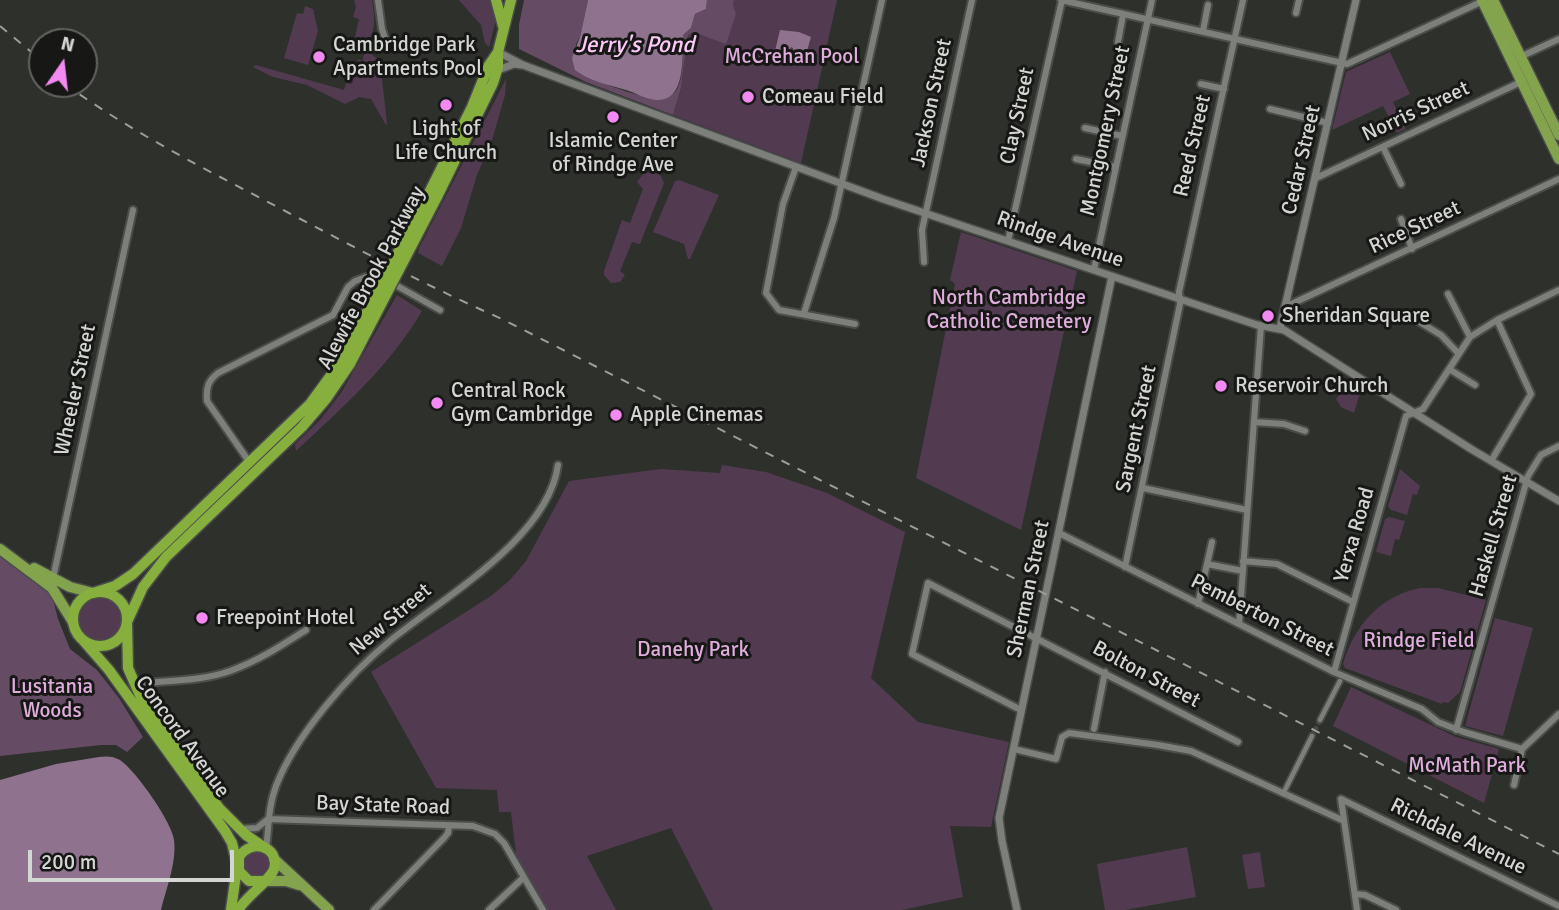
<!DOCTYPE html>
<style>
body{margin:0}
#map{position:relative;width:1559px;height:910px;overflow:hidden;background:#2e302c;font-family:Signika,sans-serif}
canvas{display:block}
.north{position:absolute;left:28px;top:28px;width:70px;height:70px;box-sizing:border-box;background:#171816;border:2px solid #636462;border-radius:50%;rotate:14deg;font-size:19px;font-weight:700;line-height:28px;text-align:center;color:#d4d6d3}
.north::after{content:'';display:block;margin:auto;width:24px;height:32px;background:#f38af1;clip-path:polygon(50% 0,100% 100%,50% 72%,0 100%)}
.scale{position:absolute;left:28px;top:850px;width:206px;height:32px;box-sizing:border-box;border:4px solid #d4d6d3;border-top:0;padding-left:9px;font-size:21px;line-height:24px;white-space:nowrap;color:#d4d6d3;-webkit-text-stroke:5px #171816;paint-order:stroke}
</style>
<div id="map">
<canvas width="1559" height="910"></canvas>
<div class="north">N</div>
<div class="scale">200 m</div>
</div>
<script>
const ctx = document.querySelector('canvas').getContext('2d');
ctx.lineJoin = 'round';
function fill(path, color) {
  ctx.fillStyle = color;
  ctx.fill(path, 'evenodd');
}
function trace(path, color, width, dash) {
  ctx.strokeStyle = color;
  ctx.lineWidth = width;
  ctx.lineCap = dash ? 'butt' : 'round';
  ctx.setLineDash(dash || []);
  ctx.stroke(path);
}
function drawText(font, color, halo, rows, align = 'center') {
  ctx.font = font + ' Signika,sans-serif';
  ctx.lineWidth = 6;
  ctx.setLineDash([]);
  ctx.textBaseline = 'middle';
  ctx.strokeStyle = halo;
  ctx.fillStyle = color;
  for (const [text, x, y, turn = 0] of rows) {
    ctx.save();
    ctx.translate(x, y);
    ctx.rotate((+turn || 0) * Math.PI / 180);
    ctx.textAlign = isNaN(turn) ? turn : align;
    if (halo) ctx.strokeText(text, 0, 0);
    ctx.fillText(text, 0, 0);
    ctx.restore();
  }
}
const green = new Path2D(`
 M354 0H372C373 8 375 17 374 25 372 44 358 45 380 61L387 124 386 125 371 99 359 97 345 104 307 85 273 77 253 67 256 65 344 90 346 83 352 84 358 59 363 61 364 53H369L365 48V40L355 37 359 19 353 17 356 7Z
 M459 0H492L496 19 489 47 485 43 481 25Z
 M734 0H837L801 163 673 115 681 88 688 35 692 32 704 36 733 6Z
 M305 6 313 9 318 31 308 65 284 58 297 13 303 14Z
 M1390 52 1410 94 1393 102 1406 129 1397 133 1383 106 1332 130 1346 72Z
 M506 79 505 95 492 140 477 175 461 228 442 266 418 253 419 248Z
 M655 172 661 176 664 183 640 244 632 242 620 271 625 275 620 282 611 283 604 275V271L622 220 630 223 643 189 637 182 644 173Z
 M679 180 719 195 690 259H688L684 244 653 232 675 181Z
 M961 232 1077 271 1021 530 916 478 955 284 950 280Z
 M397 295 422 311C390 366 342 408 296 451L295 444 320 420 341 393Z
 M1346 385 1360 393 1354 413 1341 407 1336 399Z
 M722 465 766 472 827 493 905 532 871 678 918 722 1009 742 991 827 950 826 963 897 902 910H713L671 828 587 856 616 910H548L516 854 511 812H499L497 790 436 788 371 672 491 596 510 580 526 561 569 481 661 469 720 473Z
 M1400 469 1420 486 1417 495 1413 494 1407 515 1391 510 1388 506Z
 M1389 517 1405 521 1399 540 1395 539 1391 556 1376 552 1385 519Z
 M1420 588H1438L1486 600 1460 692 1448 703 1443 702 1442 704 1345 668 1343 664C1354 626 1380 596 1420 588Z
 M78 619a22 22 0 1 1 44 0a22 22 0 1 1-44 0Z
 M1495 618 1533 628 1503 736 1465 726Z
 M1351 687 1456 737 1499 749 1484 803 1333 726Z
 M1187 847 1196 897 1125 910H1105L1097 864Z
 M241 864a14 14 0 1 1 28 0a14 14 0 1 1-28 0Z
 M1260 852 1265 887 1248 889 1242 855Z`);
const forest = new Path2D(`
 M524 0H588L580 37 576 44 579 73C598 80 664 113 677 89 685 74 682 51 683 35L691 28 695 14 706 9 707 0H734L733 6 736 14 726 44 693 32 688 35 681 88 673 115 586 82 519 49V25Z
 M0 553 50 588 58 619 70 649 97 670 119 698 143 737 127 752 116 745H101L0 756Z`);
const water = new Path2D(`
 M588 0H707L706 9 695 14 691 28 683 35C682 54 687 100 658 100 647 100 636 93 626 90 610 85 588 81 575 70L572 58 580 37Z
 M780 30 799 32 811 37 805 58 801 60 795 58 793 48 791 47 785 62 777 63 774 55Z
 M99 757C107 756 113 756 120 760 136 771 172 822 174 840 177 862 166 889 161 910H0V780L56 764Z`);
const pedestrianTunnel = new Path2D(`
 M1312 736 1320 720`);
const pedestrian = new Path2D(`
 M1320 720 1340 681
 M1283 794 1312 736`);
const minor = new Path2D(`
 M378 0 382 29 387 44
 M1061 0 1347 64 1483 1
 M1296 13 1299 0
 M1203 31 1208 5
 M1118 42 1123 15
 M1520 57 1559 39
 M1201 84 1224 89
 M1270 109 1328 123
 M1085 128 1122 136
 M1383 147 1401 184
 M1076 159 1115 167
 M796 167 783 204 766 293 779 310 855 324
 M1316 178 1523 81
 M1401 219 1412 249
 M1008 241 1062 0
 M924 262 922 230 972 0
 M1094 269 1152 0
 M1448 294 1470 337
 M1285 307 1559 179
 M804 313 834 218 882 0
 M1413 318 1441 335 1458 353
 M1449 369 1475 385
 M1254 422 1284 424 1305 431
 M1491 461 1531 394 1497 320
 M250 463 207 401C206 387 208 381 218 373L333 315 348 287 355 281 366 277 392 283 440 310
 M1143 488 1247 510
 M1059 533 1334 672 1422 709 1438 722 1464 732 1522 749 1559 714
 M1243 561 1277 564 1353 602
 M1207 564 1212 542
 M1125 567 1180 304 1179 292 1243 0
 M53 578 133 210
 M1198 604 1207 564 1243 571
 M1239 624 1261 326
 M1334 672 1406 416 1423 409 1470 337 1497 320 1559 290
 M133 684C165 680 199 682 230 671 258 661 281 646 306 630
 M1021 710 912 654 928 583 1238 742
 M1094 729 1105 672
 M1456 730 1528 476 1541 455 1559 446
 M1014 749 1056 759 1062 737 1069 733 1158 745 1191 751 1342 820
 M1514 785 1522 749
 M268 819 473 826 495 834 504 843 543 910
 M241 829 257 828 268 819
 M266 849C269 827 268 807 276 786 295 736 350 673 391 640 444 597 548 538 558 465
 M1355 894 1365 895 1396 910
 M374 910 444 838 448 833 449 826
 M489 910 523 878
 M1357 910 1341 799 1559 906`);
const tertiary = new Path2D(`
 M498 52 523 65 883 199 1257 325 1284 330 1471 449 1559 501
 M498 70 514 64 522 65
 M1280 328 1356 0
 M1017 910 1002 841 999 818 1112 276`);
const primary = new Path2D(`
 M1482 0 1559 159
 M1493 0 1559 135
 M0 549 52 588 73 622
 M34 568 70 587 93 593
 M274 859 329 910
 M264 881H286L299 885`);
const trunk = new Path2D(`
 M496 0 503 26
 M429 193 472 107 489 65 498 52
 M437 197 493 83 498 67V52L511 0
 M73 619a27 27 0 1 1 54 0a27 27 0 1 1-54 0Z
 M96 592 115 586 133 574 310 404 340 363 380 287
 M127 622 143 587 166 557 302 427 326 399 350 364 388 291
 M127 624 128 668 142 700 219 808 246 835 265 848
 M82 639 109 670 225 831 232 843 237 864
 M231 910 237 867
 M238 910C246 897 271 879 274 869 280 846 251 838 239 857V871L249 881H264`);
const rail = new Path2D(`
 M0 26 42 61
 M65 84C134 134 211 172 287 212 358 249 429 287 502 319L1559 854`);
const trunkBridge = new Path2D(`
 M380 287 429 193
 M388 291 437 197`);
const markers = [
 [319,57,7,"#f38af1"],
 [748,97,7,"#f38af1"],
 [446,105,7,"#f38af1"],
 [613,117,7,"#f38af1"],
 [1268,316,7,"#f38af1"],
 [1221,386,7,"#f38af1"],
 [437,403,7,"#f38af1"],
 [616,415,7,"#f38af1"],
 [202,618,7,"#f38af1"]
];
const poiNames = [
 ["Cambridge Park",333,45],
 ["Apartments Pool",333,69],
 ["Comeau Field",762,97],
 ["Light of",446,129,"center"],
 ["Life Church",446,153,"center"],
 ["Islamic Center",613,141,"center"],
 ["of Rindge Ave",613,165,"center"],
 ["Sheridan Square",1282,316],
 ["Reservoir Church",1235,386],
 ["Central Rock",451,391],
 ["Gym Cambridge",451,415],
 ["Apple Cinemas",630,415],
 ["Freepoint Hotel",216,618]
];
const parkNames = [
 ["McCrehan Pool",792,57],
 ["North Cambridge",1009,298],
 ["Catholic Cemetery",1009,322],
 ["Rindge Field",1419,641],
 ["Danehy Park",693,650],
 ["Lusitania",52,687],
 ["Woods",52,711],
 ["McMath Park",1467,766]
];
const streetNames = [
 ["Jackson Street",932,103,-78],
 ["Norris Street",1416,112,-25],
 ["Clay Street",1018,116,-78],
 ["Montgomery Street",1106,131,-78],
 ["Reed Street",1193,146,-77],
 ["Cedar Street",1302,160,-77],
 ["Rice Street",1415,228,-25],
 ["Rindge Avenue",1060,240,19],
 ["Alewife Brook Parkway",372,278,-62],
 ["Wheeler Street",76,390,-78],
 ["Sargent Street",1137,429,-78],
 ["Yerxa Road",1355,535,-74],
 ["Haskell Street",1494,536,-74],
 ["Sherman Street",1029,589,-78],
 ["Pemberton Street",1262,616,27],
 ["New Street",391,620,-40],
 ["Bolton Street",1146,675,28],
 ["Concord Avenue",182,737,54],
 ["Bay State Road",383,806,2],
 ["Richdale Avenue",1458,837,26]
];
const waterNames = [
 ["Jerry's Pond",635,46]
];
fill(green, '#523b51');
fill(forest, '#664b65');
fill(water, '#8f728e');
trace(pedestrianTunnel, '#474945', 4.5, [4.5, 2]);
trace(pedestrian, '#4b4d4a', 8);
trace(minor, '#4b4d4a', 10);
trace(tertiary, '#4b4d4a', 10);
trace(primary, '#4b4d4a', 13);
trace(trunk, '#4b4d4a', 13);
trace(pedestrian, '#7d7f7b', 4.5);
trace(minor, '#7d7f7b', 6);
trace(tertiary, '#7d7f7b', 7);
trace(primary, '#84a34d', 10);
trace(trunk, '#86af3e', 10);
trace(rail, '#9c9e9b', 2, [9, 9]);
trace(trunkBridge, '#4b4d4a', 13, []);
trace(trunkBridge, '#86af3e', 10);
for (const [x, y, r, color] of markers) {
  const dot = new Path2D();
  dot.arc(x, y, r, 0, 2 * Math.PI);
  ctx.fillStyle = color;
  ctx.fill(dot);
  trace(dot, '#171816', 2.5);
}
drawText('21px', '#d4d6d3', '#171816', poiNames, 'left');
drawText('21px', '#dfaddc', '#171816', parkNames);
drawText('21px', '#d4d6d3', '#171816', streetNames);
drawText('italic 23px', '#fcc9f9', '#171816', waterNames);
</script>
